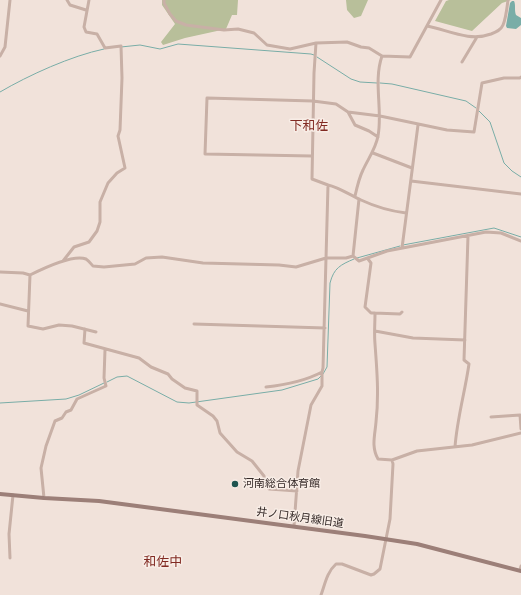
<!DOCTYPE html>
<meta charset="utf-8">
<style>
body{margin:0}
canvas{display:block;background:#f1e2da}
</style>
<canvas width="521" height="595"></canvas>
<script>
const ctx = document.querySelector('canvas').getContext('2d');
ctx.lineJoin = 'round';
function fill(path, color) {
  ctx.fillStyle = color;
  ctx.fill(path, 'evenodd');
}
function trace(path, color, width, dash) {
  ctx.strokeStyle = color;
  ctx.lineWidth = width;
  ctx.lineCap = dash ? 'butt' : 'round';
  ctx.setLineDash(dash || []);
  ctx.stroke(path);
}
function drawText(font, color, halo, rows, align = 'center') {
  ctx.font = font + ' Manrope,"Noto Sans JP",sans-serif';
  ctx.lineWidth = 3;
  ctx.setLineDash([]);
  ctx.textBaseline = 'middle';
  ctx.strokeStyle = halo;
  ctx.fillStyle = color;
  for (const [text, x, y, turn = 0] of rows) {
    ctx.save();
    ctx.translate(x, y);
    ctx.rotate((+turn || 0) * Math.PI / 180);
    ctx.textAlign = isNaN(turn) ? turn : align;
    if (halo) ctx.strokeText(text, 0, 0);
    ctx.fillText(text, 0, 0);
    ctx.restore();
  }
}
const green = new Path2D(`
 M162 0H238L237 15H232L226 29 185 38 163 45 161 42 175 24 162 5Z
 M346 0H368L361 16 354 18 347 10Z
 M449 0H511L502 3 472 31 435 21 446 1Z`);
const water = new Path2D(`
 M512 1H514C516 5 514 10 516 15L521 18V25L516 29 507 28 506 26 510 3Z`);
const stream = new Path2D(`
 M121 47 140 45 160 49 178 44 311 54 314 55
 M317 57 351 79 360 82 377 83
 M380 83 392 84 466 101 476 108
 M0 92C29 75 71 56 104 49
 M479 111 490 122 504 163 512 171 521 177
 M403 245 494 228 521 237
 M357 258 400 246
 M323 374 327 367 330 283C334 268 340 265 354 259
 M107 382 117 377 127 376 177 402 189 403 282 390 318 379 321 376
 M0 403 66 399 79 395 104 383`);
const street = new Path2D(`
 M67 0 70 5 86 10
 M164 0V3L170 14 176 21 186 25 224 30 238 29 254 33 267 45 290 49 316 43 347 42 361 47 369 48 382 56 410 57 441 0
 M427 26C448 30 469 42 491 34 496 32 501 30 503 25 506 18 507 8 508 0
 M0 56 5 47 10 0
 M462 62 477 37
 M348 112 355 125 369 131 378 137
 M373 153 412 168
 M312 156 205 154 207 98 313 101 336 104 348 112 380 116 447 130 474 132 482 83 504 78H520L521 77
 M411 181 521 194
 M328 185C338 187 352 196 361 200 376 207 390 211 406 213
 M355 196C357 187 359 178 363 170 368 159 376 148 378 136 383 110 373 82 382 56
 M359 199 353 256 359 261 387 251 486 232 501 233 521 241
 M402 248 418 125
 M368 259 371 263 365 307 371 313H375C375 324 374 334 375 344 377 370 379 396 376 422 375 435 371 447 378 459L392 460 417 451 472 445 521 433
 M63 261 74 247 89 242 97 231 100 222V202L108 183 117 173 125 168 118 136 120 130 122 78 121 46 105 48 97 34 86 32 84 27 89 0
 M0 272 23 273 30 275C42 269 73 254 86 259 89 261 91 264 93 266L104 267 135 264 146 258 162 257 203 263 279 265 296 267 326 258H346L353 256
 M30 275 28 326 43 329 59 325 72 326 96 332
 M0 304 28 311
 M374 313 400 314 402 312
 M194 324 325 328
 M85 329 84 343 139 358 151 367 168 374 172 379 185 388 197 391V405L213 416 217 421 220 433 237 452 252 461 264 476 265 485 269 489 297 491
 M375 331 413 338 465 340
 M266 387C285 385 305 381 322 372L323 368 328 185 312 179 314 73 316 43
 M491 417 520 415 521 429
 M455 447C457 419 465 392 469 364L464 360 468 236
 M44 498 41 468 46 446 55 421 62 418 66 412 71 410 77 399 106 386 104 378 105 350
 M294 526 298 471 311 405 322 386V372
 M10 558 9 534 13 495
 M520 570 521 566
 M321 595C325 584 327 572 336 564H342L371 575 374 574 380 569 390 519 393 464 392 460`);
const secondary = new Path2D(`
 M0 494 44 498 99 501 365 536 417 544 521 571`);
const markers = [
 [235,484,4,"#1e5550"]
];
const poiNames = [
 ["河南総合体育館",243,484]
];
const streetNames = [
 ["井ノ口秋月線旧道",300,518,8]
];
const quarterNames = [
 ["下和佐",309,126],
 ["和佐中",163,562]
];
fill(green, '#b8bf9a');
fill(water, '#79ada7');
trace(stream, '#79ada7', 1);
trace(street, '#c8b0a6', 3);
trace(secondary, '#9c7f78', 4);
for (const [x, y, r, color] of markers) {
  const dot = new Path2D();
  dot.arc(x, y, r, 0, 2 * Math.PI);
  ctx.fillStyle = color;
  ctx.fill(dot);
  trace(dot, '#f8ede6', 1.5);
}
drawText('11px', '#342927', '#f8ede6', poiNames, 'left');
drawText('11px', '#342927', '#f8ede6', streetNames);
drawText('13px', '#812a22', '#f8ede6', quarterNames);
</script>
